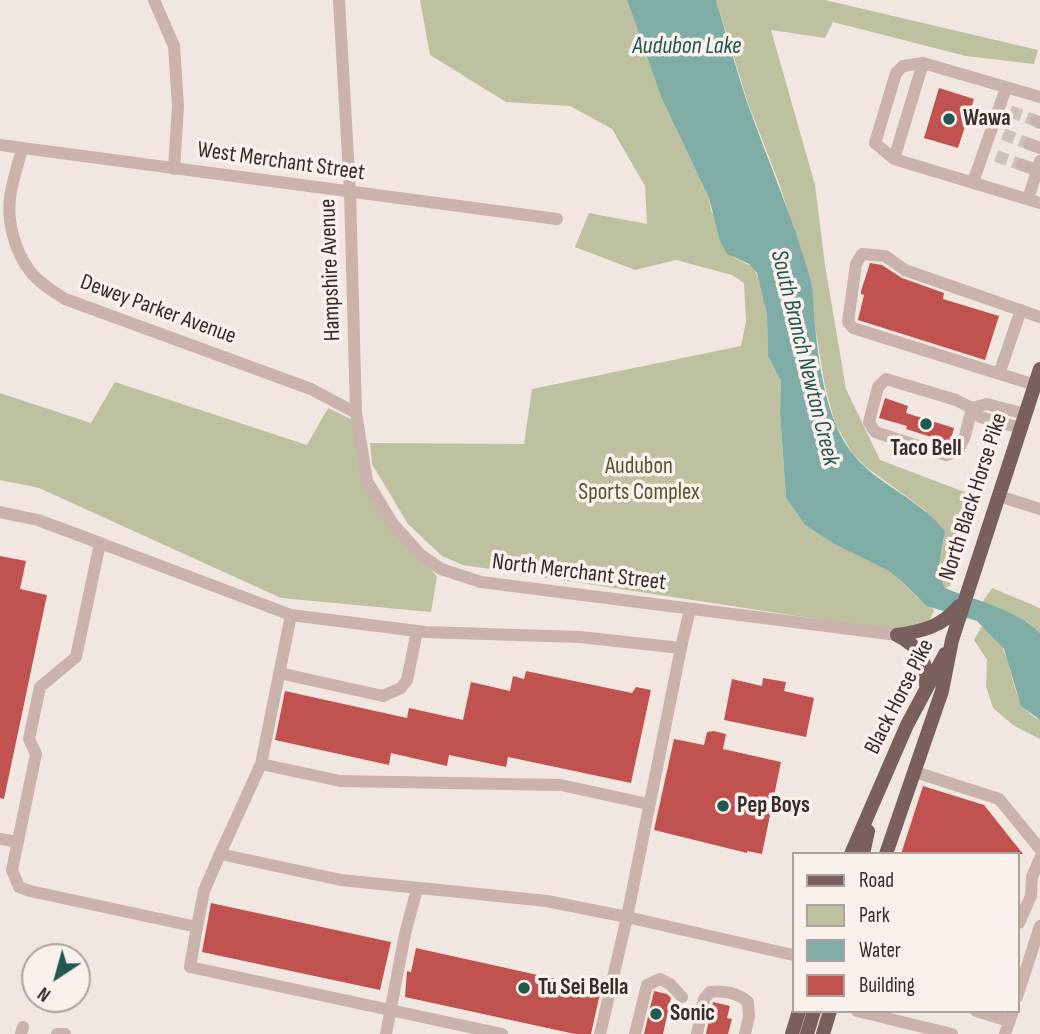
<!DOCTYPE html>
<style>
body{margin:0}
#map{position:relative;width:1040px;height:1034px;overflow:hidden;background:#f2e6e0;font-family:"Sofia Sans Condensed",sans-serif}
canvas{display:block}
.legend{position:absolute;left:792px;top:852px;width:228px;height:161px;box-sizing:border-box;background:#faf1ec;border:2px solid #aca29f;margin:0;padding:9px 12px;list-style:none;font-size:21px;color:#382c2b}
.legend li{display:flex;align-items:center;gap:14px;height:35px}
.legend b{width:35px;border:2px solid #aca29f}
.north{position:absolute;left:21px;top:943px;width:70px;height:70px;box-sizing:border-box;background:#faf1ec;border:2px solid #aca29f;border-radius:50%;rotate:216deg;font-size:19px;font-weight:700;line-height:28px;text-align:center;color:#382c2b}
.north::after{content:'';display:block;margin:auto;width:24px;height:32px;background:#225850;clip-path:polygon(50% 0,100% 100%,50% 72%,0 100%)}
</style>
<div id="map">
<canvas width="1040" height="1034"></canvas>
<ul class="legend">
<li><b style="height:9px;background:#79605c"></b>Road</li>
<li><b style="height:19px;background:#bdc1a0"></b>Park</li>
<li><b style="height:19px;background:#80aea6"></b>Water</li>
<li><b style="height:19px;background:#c05350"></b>Building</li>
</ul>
<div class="north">N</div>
</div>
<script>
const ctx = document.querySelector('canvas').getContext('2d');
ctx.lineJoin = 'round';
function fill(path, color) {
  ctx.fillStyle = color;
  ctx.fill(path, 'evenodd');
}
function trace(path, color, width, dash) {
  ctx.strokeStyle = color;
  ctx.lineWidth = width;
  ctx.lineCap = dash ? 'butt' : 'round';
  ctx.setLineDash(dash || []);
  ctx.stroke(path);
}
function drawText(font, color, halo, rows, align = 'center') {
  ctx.font = font + ' "Sofia Sans Condensed",sans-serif';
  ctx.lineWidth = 7;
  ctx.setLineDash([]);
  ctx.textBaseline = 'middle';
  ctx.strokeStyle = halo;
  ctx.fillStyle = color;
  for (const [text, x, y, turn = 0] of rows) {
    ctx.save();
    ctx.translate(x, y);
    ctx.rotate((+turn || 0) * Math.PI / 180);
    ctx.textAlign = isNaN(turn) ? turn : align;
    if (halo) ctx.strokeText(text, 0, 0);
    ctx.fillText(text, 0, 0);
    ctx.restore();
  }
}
const green = new Path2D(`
 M420 0H627L661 97 709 198 711 210 734 258 753 267 760 282 767 314 768 355 781 381 780 413 786 498 805 525 834 544 887 570 899 579 918 598 931 606 934 611 922 635 463 565 442 556 408 524 372 464 370 443 524 444 532 389 741 346 746 321 744 283 732 275 676 260 635 270 575 247 589 213 647 224 645 186 612 129 570 106 506 102 430 55Z
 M716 0H825L1038 50 1034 64 966 56 833 22 825 38 771 30 815 185 825 265 846 389 880 460 975 496 950 586 945 588C936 572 940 556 944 539L925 510 866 467 852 453 835 423 825 386 815 326 810 280 779 183 748 103Z
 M115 382 307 445 328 408 357 422 367 481 437 577 431 612 281 598 39 488 0 480V393L91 423Z
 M992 588 1040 608V633C1024 617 1003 610 982 603Z
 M982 626C990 632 1000 641 1004 651 1014 674 1013 709 1040 720V739L1013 725 993 708 986 686 987 660 974 640Z`);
const water = new Path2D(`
 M627 0H716C726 34 736 68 747 102 768 161 793 218 810 278 814 293 813 310 815 325 819 365 825 409 845 443 868 482 918 496 945 531 942 551 935 569 945 588 976 601 1016 609 1040 633V720L1021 706 1004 649 977 621 927 606 899 579 887 570 834 544 805 525 786 498 780 413 781 381 768 356 767 314 757 273 749 264 727 254 720 241 709 198 661 97Z`);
const building = new Path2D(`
 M939 88 974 99 958 148 924 138Z
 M870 263 882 265 902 278 944 293 943 299 999 316 985 360 858 320 864 295 861 294V291Z
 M885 398 908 406 906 413 954 428 950 443 906 429 907 426 879 418Z
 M0 556 26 561 20 589 47 595 4 799 0 798Z
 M526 671 632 693 636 687 651 690 631 783 508 757 506 767 449 755 447 766 391 753 389 765 275 740 285 691 407 718 409 708 463 720 471 682 510 691 513 676 524 679Z
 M763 678 786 682 784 691 814 698 806 737 724 720 732 679 762 686Z
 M714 731 726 734 723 749 781 762 762 854 747 851V853L654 830 674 739 704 745 707 732Z
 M923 786 984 805 1023 854H901Z
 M211 903 391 942 380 990 202 952Z
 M416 948 601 989 591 1034H575L405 997 407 971 411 972Z
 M654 991 667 994 671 998 663 1034H644Z
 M713 1002 730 1006 727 1018 732 1019 728 1034H706Z`);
const minorTunnel = new Path2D(`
 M1010 111 1036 121
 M1003 134 1029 144
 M996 156 1022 165`);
const minor = new Path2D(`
 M154 0 174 46 178 106 174 169
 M339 0 350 192 356 413 367 481 393 524 421 555 441 569 481 582 897 635
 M1040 97 923 63 894 159 1040 203
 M1036 121 1040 123
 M1029 144 1040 148
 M0 145 557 219
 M22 149C18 165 12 181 10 198 7 222 15 252 30 271 39 283 53 291 65 299L311 389 356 413
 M894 159 875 143 896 73 903 66 923 63
 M1022 165 1037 170
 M973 182 1006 88
 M1028 199 1040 161
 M999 374 1021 310
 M1035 385 853 328 848 322 856 264 862 254 885 256 905 270 1040 317
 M972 408 965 436 958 451 946 455 875 432 869 422 878 387 886 379 956 400 972 408 980 417 1021 428
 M972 408 987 404 1025 414
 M999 496 1040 509
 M0 512 38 520 100 543
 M681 648 690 609
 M279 673 383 696 401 688 407 680 417 631
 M261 764 340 781 561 785 648 804
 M915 772 999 799 1040 849
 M0 839 18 842
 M220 854 204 891 197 927 30 891 19 887 12 870 36 754 29 739 40 687 76 657 100 543 291 615
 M1019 923 1031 896 1032 877 1040 858
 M197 927 190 967 502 1034
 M1017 997 1040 926
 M857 1011 952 1034
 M976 1011 1009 1021
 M21 1034 23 1027
 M57 1034H65
 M386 1034 405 934 417 889
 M600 1034 627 917 681 648 580 637 425 632 291 615 261 764 220 854 341 880 547 901 627 917 793 955
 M635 1034 647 985 660 979 670 984 682 997
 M697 1034 704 999 710 992C723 990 738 993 748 1002L749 1016 745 1034
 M1005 1034 1013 1011`);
const major = new Path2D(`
 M897 635C922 631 942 627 959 606
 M897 635C920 647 927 659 926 685
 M851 854 907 725 945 654
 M863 854 868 831
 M886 854 942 691 952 640 1040 369
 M792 1034 799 1011
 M807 1034 814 1011
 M823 1034 830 1011`);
const markers = [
 [949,119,7,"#225850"],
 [926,424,7,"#225850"],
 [723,806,7,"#225850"],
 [524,988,7,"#225850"],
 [656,1014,7,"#225850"]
];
const poiNames = [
 ["Wawa",963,119],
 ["Taco Bell",926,449,"center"],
 ["Pep Boys",737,806],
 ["Tu Sei Bella",538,988],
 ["Sonic",670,1014]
];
const streetNames = [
 ["West Merchant Street",281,162,8],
 ["Hampshire Avenue",331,270,-92],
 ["Dewey Parker Avenue",158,310,20],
 ["North Black Horse Pike",974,497,-72],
 ["North Merchant Street",579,573,7],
 ["Black Horse Pike",900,697,-63]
];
const parkNames = [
 ["Audubon",639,467],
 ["Sports Complex",639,493]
];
const waterNames = [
 ["Audubon Lake",687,47],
 ["South Branch Newton Creek",804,358,76]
];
fill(green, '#bdc1a0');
fill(water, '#80aea6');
fill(building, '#c05350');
trace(minorTunnel, '#cdc1bc', 12, [12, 6]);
trace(minor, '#cab3ac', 12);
trace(major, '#79605c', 14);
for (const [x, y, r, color] of markers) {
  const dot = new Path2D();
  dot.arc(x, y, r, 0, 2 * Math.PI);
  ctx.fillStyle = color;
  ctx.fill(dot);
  trace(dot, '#faf1ec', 2.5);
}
drawText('bold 23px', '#382c2b', '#faf1ec', poiNames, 'left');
drawText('23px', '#382c2b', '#faf1ec', streetNames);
drawText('23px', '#50562f', '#faf1ec', parkNames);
drawText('italic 24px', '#225850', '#faf1ec', waterNames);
</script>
